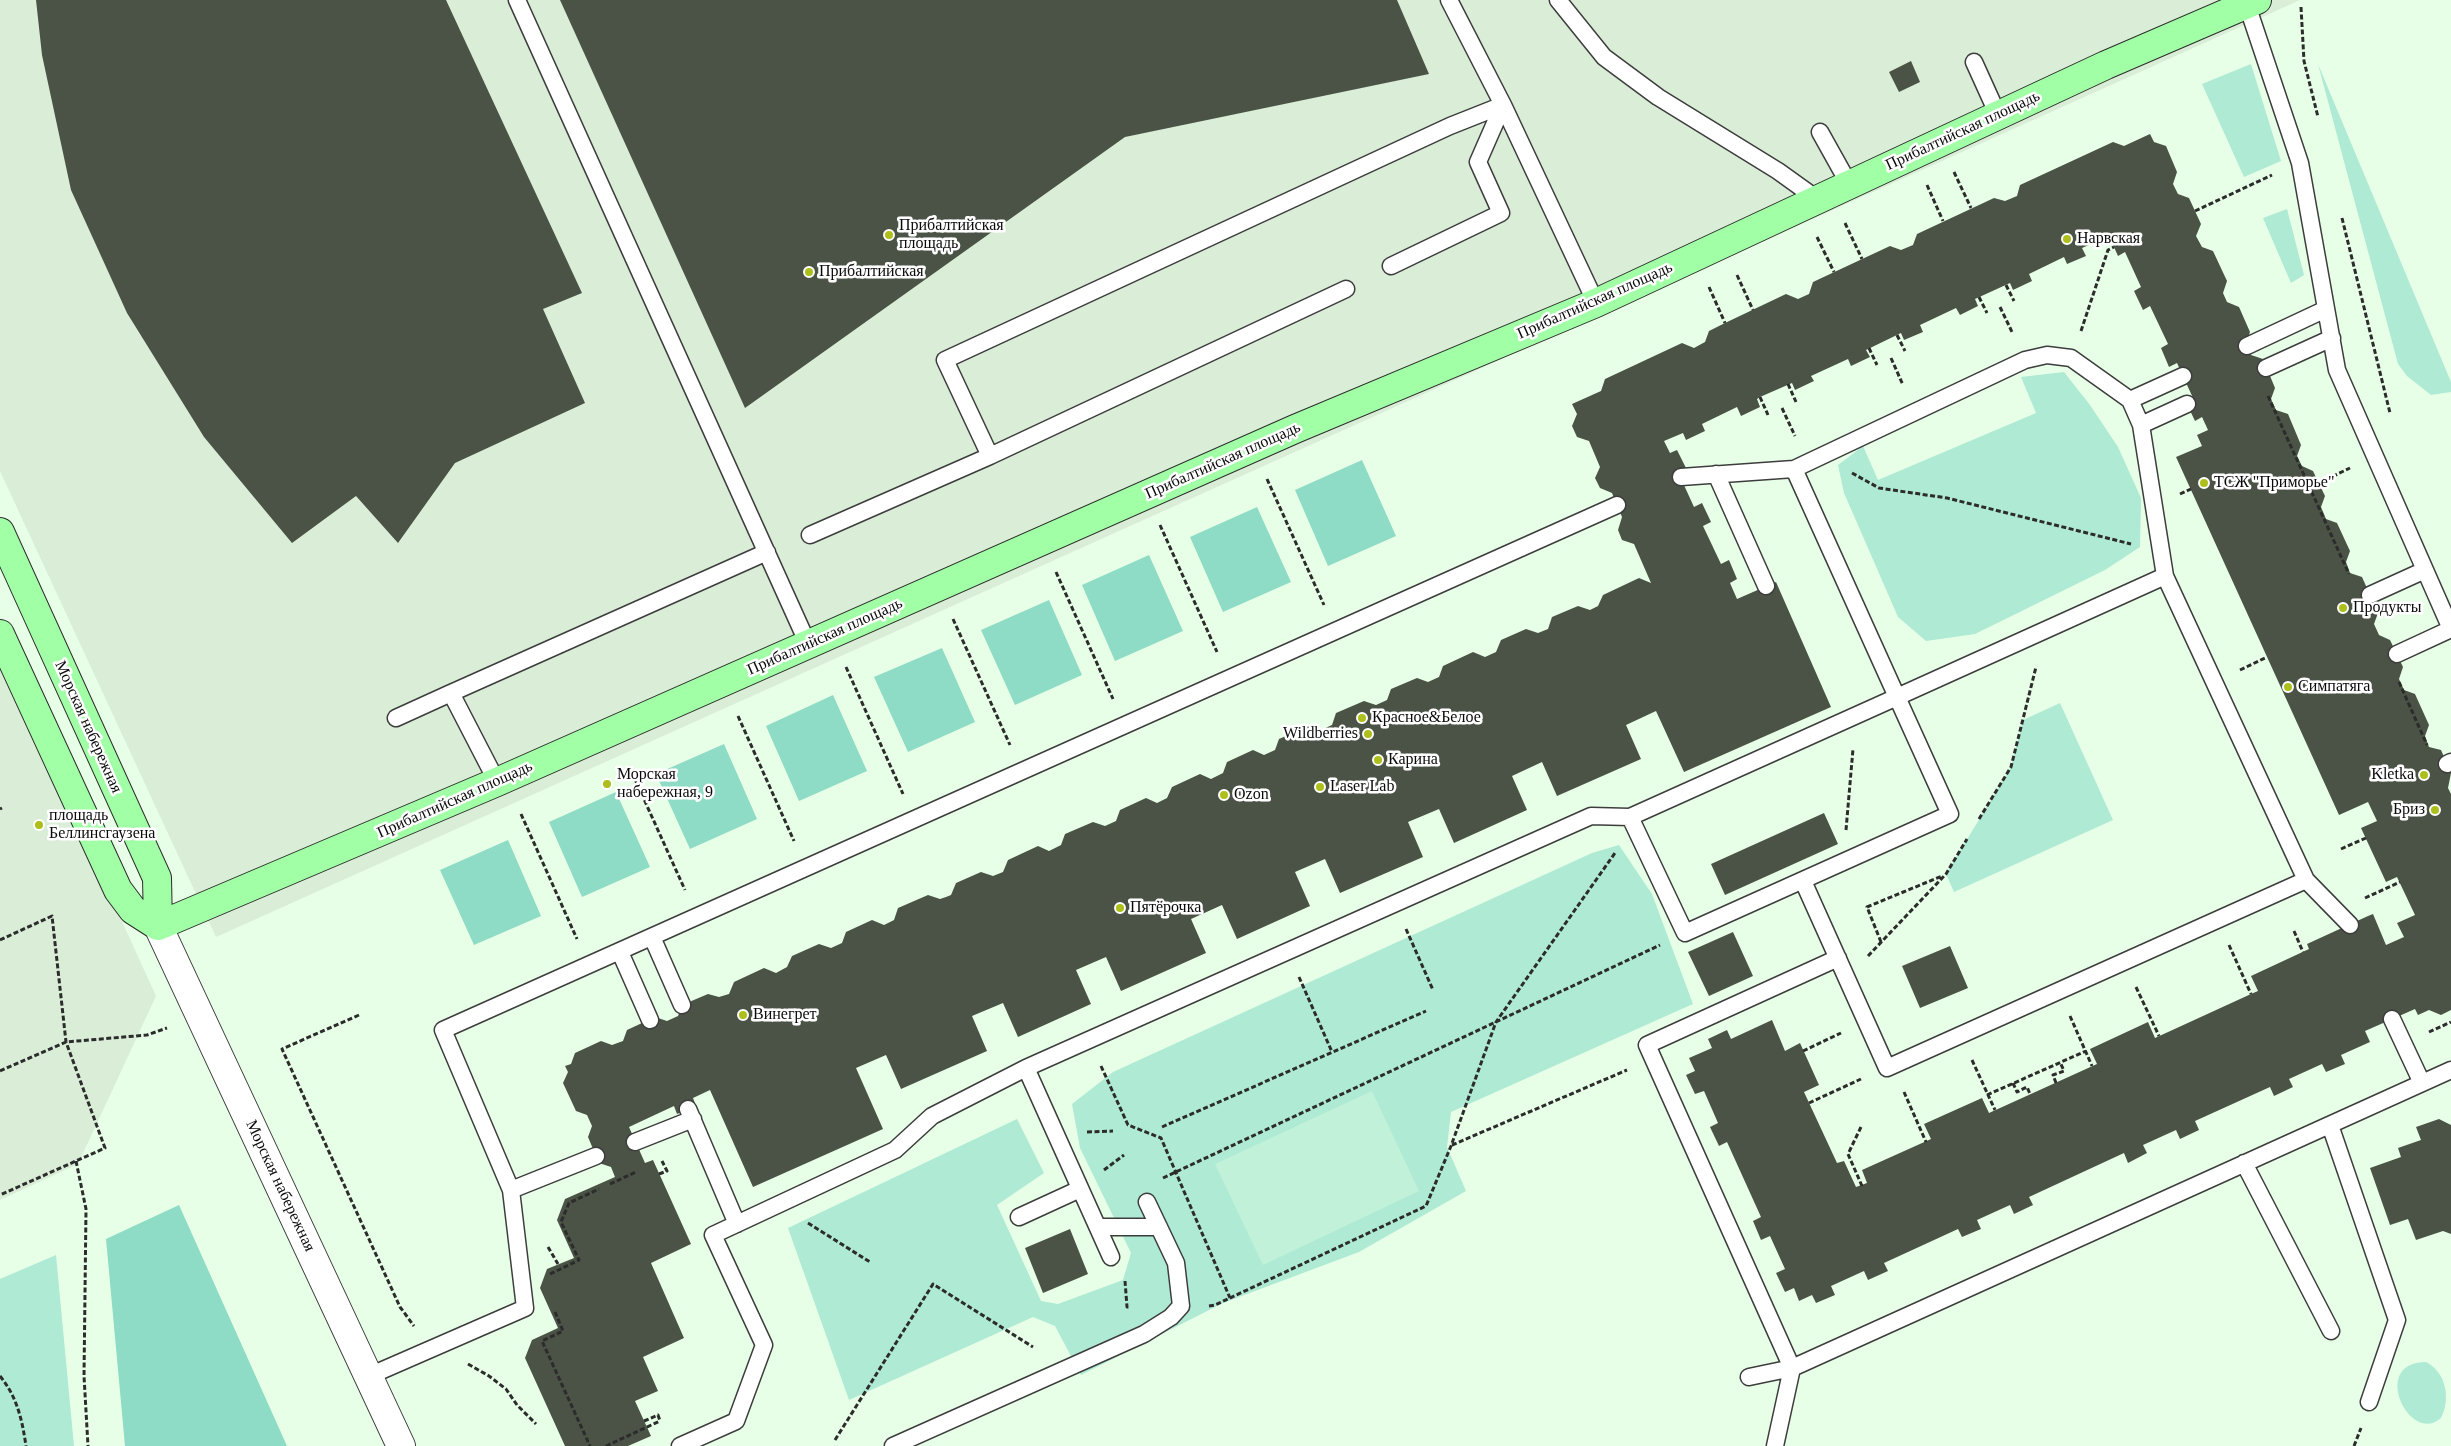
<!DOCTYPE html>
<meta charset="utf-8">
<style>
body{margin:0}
canvas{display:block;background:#e7ffe6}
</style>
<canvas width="2451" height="1446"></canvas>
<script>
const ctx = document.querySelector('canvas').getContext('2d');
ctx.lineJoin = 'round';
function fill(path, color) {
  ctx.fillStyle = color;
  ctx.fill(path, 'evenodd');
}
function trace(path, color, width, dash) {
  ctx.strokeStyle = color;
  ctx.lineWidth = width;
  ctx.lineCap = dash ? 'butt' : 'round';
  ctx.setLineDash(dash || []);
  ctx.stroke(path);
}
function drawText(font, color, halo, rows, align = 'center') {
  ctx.font = font + ' Georgia,serif';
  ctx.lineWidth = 5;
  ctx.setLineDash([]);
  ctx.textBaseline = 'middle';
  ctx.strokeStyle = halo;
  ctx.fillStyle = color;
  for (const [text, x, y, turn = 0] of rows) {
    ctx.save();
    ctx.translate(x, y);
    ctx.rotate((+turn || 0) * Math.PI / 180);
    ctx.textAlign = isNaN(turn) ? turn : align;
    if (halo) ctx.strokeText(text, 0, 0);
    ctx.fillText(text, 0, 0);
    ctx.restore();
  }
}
const green = new Path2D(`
 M2251 64 2281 161 2244 177 2202 84Z
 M2318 64 2451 382V392L2431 395 2407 376 2398 364Z
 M2287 209 2304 275 2291 283 2263 218Z
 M2064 372 2090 405 2118 447 2141 498 2140 547 2105 570 1975 634 1926 641 1898 617 1844 493 1838 465 1863 446 1878 480 2036 413 2021 377Z
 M2060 703 2113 820 1954 892 1946 874 2011 767 2023 720Z
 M1619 845 1652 894 1693 1004 1451 1112 1447 1147 1466 1191 1359 1252 1223 1303 1081 1375 1055 1326 1033 1317 849 1400 788 1228 1017 1119 1044 1173 997 1205 1041 1301 1058 1304 1123 1280 1131 1253 1080 1148 1072 1104 1113 1072 1592 853Z
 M56 1255 74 1446H0V1279Z
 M2426 1362C2446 1372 2451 1399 2441 1418 2410 1446 2369 1362 2426 1362Z`);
const forest = new Path2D(`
 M1362 460 1396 536 1328 566 1295 490Z
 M1257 507 1291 582 1223 612 1190 537Z
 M1149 555 1183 631 1115 661 1082 585Z
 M1049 600 1082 675 1015 705 981 630Z
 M942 648 975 722 908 752 874 677Z
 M833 695 867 771 799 801 766 726Z
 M724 744 757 819 690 849 656 774Z
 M616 792 650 867 582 897 549 822Z
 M508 840 541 916 474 945 440 870Z
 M179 1205 287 1446H125L106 1239Z`);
const pitch = new Path2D(`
 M1372 1091 1419 1191 1263 1265 1215 1164Z`);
const plaza = new Path2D(`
 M0 0H2300L216 937 0 471Z
 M0 654 156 996 78 1164 0 1200Z`);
const building = new Path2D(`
 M36 0H446L582 293 543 309 585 403 455 463 398 543 356 496 292 543 204 437 127 313 71 190 42 55Z
 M560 0H1397L1429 74 1125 137 745 408Z
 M1911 61 1920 82 1899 92 1889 72Z
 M2150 134 2154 142 2166 146 2177 172 2173 184 2178 194 2189 198 2201 224 2196 236 2202 247 2213 251 2227 281 2223 293 2227 302 2239 307 2250 332 2246 344 2251 355 2263 359 2275 388 2271 399 2276 410 2288 414 2301 445 2297 456 2302 466 2313 471 2325 496 2321 507 2326 519 2337 523 2350 551 2346 562 2350 573 2362 577 2378 613 2374 624 2379 635 2390 640 2403 667 2399 679 2404 690 2415 694 2429 725 2425 736 2429 747 2441 750 2451 773 2448 788 2451 794V1010L2441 1015 2429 1010 2418 1015 2415 1009 2365 1031 2370 1042 2341 1055 2345 1064 2326 1072 2322 1064 2289 1079 2293 1087 2274 1096 2270 1087 2195 1121 2199 1130 2180 1139 2176 1130 2143 1145 2147 1153 2128 1163 2124 1153 2029 1197 2033 1205 2014 1214 2010 1205 1977 1220 1981 1229 1962 1237 1958 1229 1884 1263 1888 1271 1868 1280 1864 1271 1831 1286 1835 1295 1816 1303 1812 1295 1799 1301 1794 1288 1785 1292 1776 1273 1785 1269 1770 1236 1761 1240 1753 1221 1761 1217 1727 1142 1719 1146 1710 1127 1718 1123 1704 1091 1695 1094 1686 1075 1695 1071 1689 1058 1712 1048 1708 1039 1727 1030 1731 1039 1772 1020 1785 1051 1800 1043 1819 1085 1804 1092 1837 1163 1844 1161 1856 1187 1867 1183 1862 1170 1931 1139 1924 1124 1982 1098 1989 1113 2097 1064 2090 1049 2148 1022 2155 1038 2251 994 2258 991 2251 976 2309 949 2307 944 2368 916 2373 914 2386 945 2404 937 2397 923 2415 915 2397 877 2386 882 2361 828 2377 821 2368 802 2339 815 2176 457 2202 446 2197 435 2208 430 2202 417 2195 421 2186 402 2193 398 2177 363 2169 367 2161 348 2168 344 2150 306 2143 310 2134 291 2141 287 2125 252 2118 256 2109 236 2082 248 2086 256 2067 264 2064 257 2029 274 2032 281 2013 290 2010 283 1975 299 1978 306 1960 315 1956 308 1920 325 1923 332 1904 340 1901 333 1866 350 1870 357 1851 366 1848 359 1811 376 1814 381 1795 390 1792 383 1760 397 1757 399 1760 407 1741 416 1737 407 1702 424 1705 431 1686 440 1683 433 1664 441 1670 453 1677 450 1686 468 1678 472 1694 507 1702 503 1711 522 1703 526 1721 564 1729 560 1737 579 1730 583 1737 599 1776 582 1831 707 1684 772 1656 711 1626 725 1641 759 1557 796 1542 762 1512 776 1527 810 1454 843 1439 809 1408 822 1423 857 1340 893 1325 859 1295 872 1310 906 1237 939 1222 905 1191 919 1206 953 1121 991 1106 957 1076 970 1091 1004 1018 1037 1003 1003 972 1016 987 1051 901 1089 886 1055 856 1068 883 1129 753 1187 710 1090 693 1098 696 1106 677 1114 674 1106 629 1127 645 1163 653 1160 691 1244 651 1263 684 1338 643 1357 658 1391 635 1401 651 1436 628 1446H565L525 1358 532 1340 558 1328 540 1288 547 1269 574 1258 557 1220 565 1199 615 1177 611 1167 599 1163 588 1137 592 1126 587 1115 576 1111 563 1083 568 1072 565 1066 571 1064 575 1053 601 1041 612 1045 623 1041 627 1030 655 1017 667 1021 678 1016 682 1005 708 994 719 997 729 994 734 982 764 968 776 973 787 967 792 956 819 944 831 948 842 943 846 932 872 920 884 925 894 920 898 908 928 895 940 899 946 897 951 895 956 883 981 872 993 876 1003 872 1008 860 1038 846 1049 851 1061 845 1065 834 1093 822 1105 826 1116 821 1120 810 1146 798 1157 803 1167 798 1172 787 1200 774 1211 779 1223 773 1227 762 1253 750 1264 755 1275 750 1279 739 1309 726 1321 730 1332 725 1336 713 1364 701 1376 705 1387 700 1391 689 1417 678 1428 682 1439 677 1443 666 1473 652 1485 657 1496 652 1501 640 1526 629 1538 633 1548 629 1552 617 1578 606 1590 610 1598 606 1603 595 1639 578 1651 583 1634 544 1622 540 1618 530 1622 517 1612 493 1600 488 1595 478 1600 467 1589 441 1577 437 1572 426 1577 414 1572 404 1601 391 1605 379 1682 343 1694 348 1705 342 1709 331 1725 323 1786 294 1798 299 1809 294 1813 282 1890 246 1901 250 1913 245 1917 234 1994 198 2005 201 2017 196 2020 185 2113 142 2124 146Z
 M1824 813 1838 844 1725 895 1711 864Z
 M1733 932 1753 976 1709 996 1688 952Z
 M1950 946 1968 988 1920 1008 1902 966Z
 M2439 1119 2451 1125V1234L2443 1231 2416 1240 2408 1219 2390 1225 2370 1168 2401 1157 2398 1148 2421 1140 2416 1127Z
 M1070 1229 1088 1274 1043 1293 1025 1248Z`);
const path = new Path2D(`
 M2301 7 2304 61 2318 117
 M1954 172 1971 208
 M1927 185 1943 221
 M2195 211 2272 175
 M2342 218 2390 413
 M1845 223 1862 259
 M1817 237 1834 272
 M1737 275 1753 310
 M2006 285 2014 301
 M1709 287 1725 323
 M1979 297 1987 313
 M2000 307 2013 334
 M2081 331 2108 250 2114 247
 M1897 335 1905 351
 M1869 348 1877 365
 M1891 358 1903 385
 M1788 384 1796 402
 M2268 396 2349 574
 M1760 397 1768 415
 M1782 408 1795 436
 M1852 473 1879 488 1947 498 2131 544
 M1267 479 1324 605
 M2319 483 2350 468
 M2180 494 2191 489
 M1160 525 1217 652
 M1056 572 1113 699
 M953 619 1010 745
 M846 667 903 794
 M2240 670 2267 657
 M2399 682 2427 745
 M738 716 794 841
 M629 766 685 890
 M0 809 2 808
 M521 814 577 939
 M1979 819 2011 767 2036 667
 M1846 830 1853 749
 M2341 849 2366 838
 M2365 898 2400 882
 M1406 929 1433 990
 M2294 931 2303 952
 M0 940 52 916 66 1042 105 1148 0 1195
 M1881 942 1867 907 1942 876
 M2229 945 2251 994
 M1868 956 1946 874 1967 839
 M1299 977 1332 1052
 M2136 987 2159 1036
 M359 1015 282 1049 400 1307 414 1326
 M2070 1016 2092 1066
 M2429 1032 2451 1022
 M1803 1051 1841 1033
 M1972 1060 1995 1110
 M1101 1066 1128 1125 1161 1138 1230 1298
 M0 1071 66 1042 147 1035 167 1028
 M2013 1083 2017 1092 2027 1087 2030 1094
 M2056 1083 2053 1075 2064 1071 2060 1062
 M1904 1092 1926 1142
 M1987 1095 2086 1051
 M1809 1103 1861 1079
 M1162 1127 1426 1011
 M1861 1127 1848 1154 1862 1186
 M1087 1132 1113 1131
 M1452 1145 1627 1070
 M76 1161 86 1209 84 1376 88 1446
 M1104 1170 1124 1155
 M659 1174 667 1171 662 1161
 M1163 1178 1660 945
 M610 1184 636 1172
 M808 1223 870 1262
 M548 1247 558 1264
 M550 1274 579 1260 561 1222 569 1203 599 1189
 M1125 1281 1127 1307H1130
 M1209 1306 1215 1305 1426 1206 1451 1146 1496 1022 1615 853
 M555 1312 563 1331 542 1341 590 1446
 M468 1364 489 1376 506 1389 517 1405 536 1424
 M0 1376C17 1397 22 1419 26 1446
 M644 1421 658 1415 660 1421
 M835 1440 933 1284 1033 1347
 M606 1446 660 1421
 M2354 1446 2361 1428`);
const lane = new Path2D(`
 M517 0 808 644
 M1449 0 1503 105 1596 303
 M1558 0 1604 57 1658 97 1778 171 1817 199
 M2247 5 2300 163 2337 370 2451 629
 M1974 62 1998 115
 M1820 132 1849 184
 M1391 266 1501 213 1478 162 1503 105
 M1346 289 990 456 945 360 1450 126 1503 105
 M2247 346 2326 309
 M2266 368 2332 338
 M2130 400 2183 376
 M2141 425 2187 404
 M1716 474 1766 586
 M1681 477 1794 469
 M810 535 990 456
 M2370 595 2425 570
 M2397 654 2451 629
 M396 718 451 693
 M2447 764 2451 762
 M497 782 451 693 767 552
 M1630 817 1685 933 1950 814 1897 697 2165 576
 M2306 880 2350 925
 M652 937 682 1005
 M620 952 650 1020
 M2392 1019 2422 1083
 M1026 1068 1111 1257
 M688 1109 737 1224
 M2330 1125 2397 1320 2369 1402
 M635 1142 693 1119
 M2244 1163 2331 1331
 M511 1190 596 1156
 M1019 1217 1080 1189
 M1098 1227H1159
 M369 1376 525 1308 511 1190 443 1030 1617 505
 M1749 1377 1792 1368 2451 1070
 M680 1446 736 1421 764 1345 713 1235 895 1150 932 1116 1026 1068 1591 816 1630 817 1897 697 1794 469 2025 360 2047 355 2071 358 2130 400 2141 425 2165 576 2306 880 1887 1068 1803 881
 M893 1446 1144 1334 1171 1317 1181 1306 1176 1263 1147 1202
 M1775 1446 1792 1368 1647 1045 1838 958`);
const street = new Path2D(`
 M158 926 401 1446`);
const secondary = new Path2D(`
 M0 532 157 878 158 926
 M0 634 118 890 133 910 158 926
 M158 926 497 782 1295 429 1596 303 2106 65 2257 0`);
const markers = [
 [889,235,5,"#adbf1c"],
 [2067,239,5,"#adbf1c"],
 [809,272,5,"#adbf1c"],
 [2204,483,5,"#adbf1c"],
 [2343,608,5,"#adbf1c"],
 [2288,687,5,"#adbf1c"],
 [1362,718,5,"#adbf1c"],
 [1368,734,5,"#adbf1c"],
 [1378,760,5,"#adbf1c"],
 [2424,775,5,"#adbf1c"],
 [607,784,5,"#adbf1c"],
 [1320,787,5,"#adbf1c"],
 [1224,795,5,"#adbf1c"],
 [2435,810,5,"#adbf1c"],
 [39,825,5,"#adbf1c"],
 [1120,908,5,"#adbf1c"],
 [743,1015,5,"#adbf1c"]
];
const streetNames = [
 ["Прибалтийская площадь",1963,131,-25],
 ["Прибалтийская площадь",1595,301,-24],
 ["Прибалтийская площадь",1223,461,-24],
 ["Прибалтийская площадь",825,637,-24],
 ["Морская набережная",88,727,66],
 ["Прибалтийская площадь",455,800,-24],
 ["Морская набережная",280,1186,65]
];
const poiNames = [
 ["Прибалтийская",899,226],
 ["площадь",899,244],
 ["Нарвская",2077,239],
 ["Прибалтийская",819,272],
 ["ТСЖ \"Приморье\"",2214,483],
 ["Продукты",2353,608],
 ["Симпатяга",2298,687],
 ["Красное&Белое",1372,718],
 ["Wildberries",1358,734,"right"],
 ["Карина",1388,760],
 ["Морская",617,775],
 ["набережная, 9",617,793],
 ["Kletka",2414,775,"right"],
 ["Laser Lab",1330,787],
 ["Ozon",1234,795],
 ["Бриз",2425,810,"right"],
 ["площадь",49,816],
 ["Беллинсгаузена",49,834],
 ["Пятёрочка",1130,908],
 ["Винегрет",753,1015]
];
fill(green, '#afead5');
fill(forest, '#8edcc5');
fill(pitch, '#c1f1d9');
fill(plaza, '#d9edd7');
fill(building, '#4b5346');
trace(lane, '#3d3d3d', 19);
trace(street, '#3d3d3d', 30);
trace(secondary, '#2c2c2c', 30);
trace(path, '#2c2c2c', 3, [5, 2.5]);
trace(lane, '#fff', 16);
trace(street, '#fff', 28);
trace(secondary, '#a1ffa6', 28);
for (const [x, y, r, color] of markers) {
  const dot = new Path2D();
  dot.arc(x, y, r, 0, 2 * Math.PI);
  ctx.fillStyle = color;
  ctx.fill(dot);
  trace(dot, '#fff', 2);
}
drawText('16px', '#0a0a0a', '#fff', streetNames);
drawText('16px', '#0a0a0a', '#fff', poiNames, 'left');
</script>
